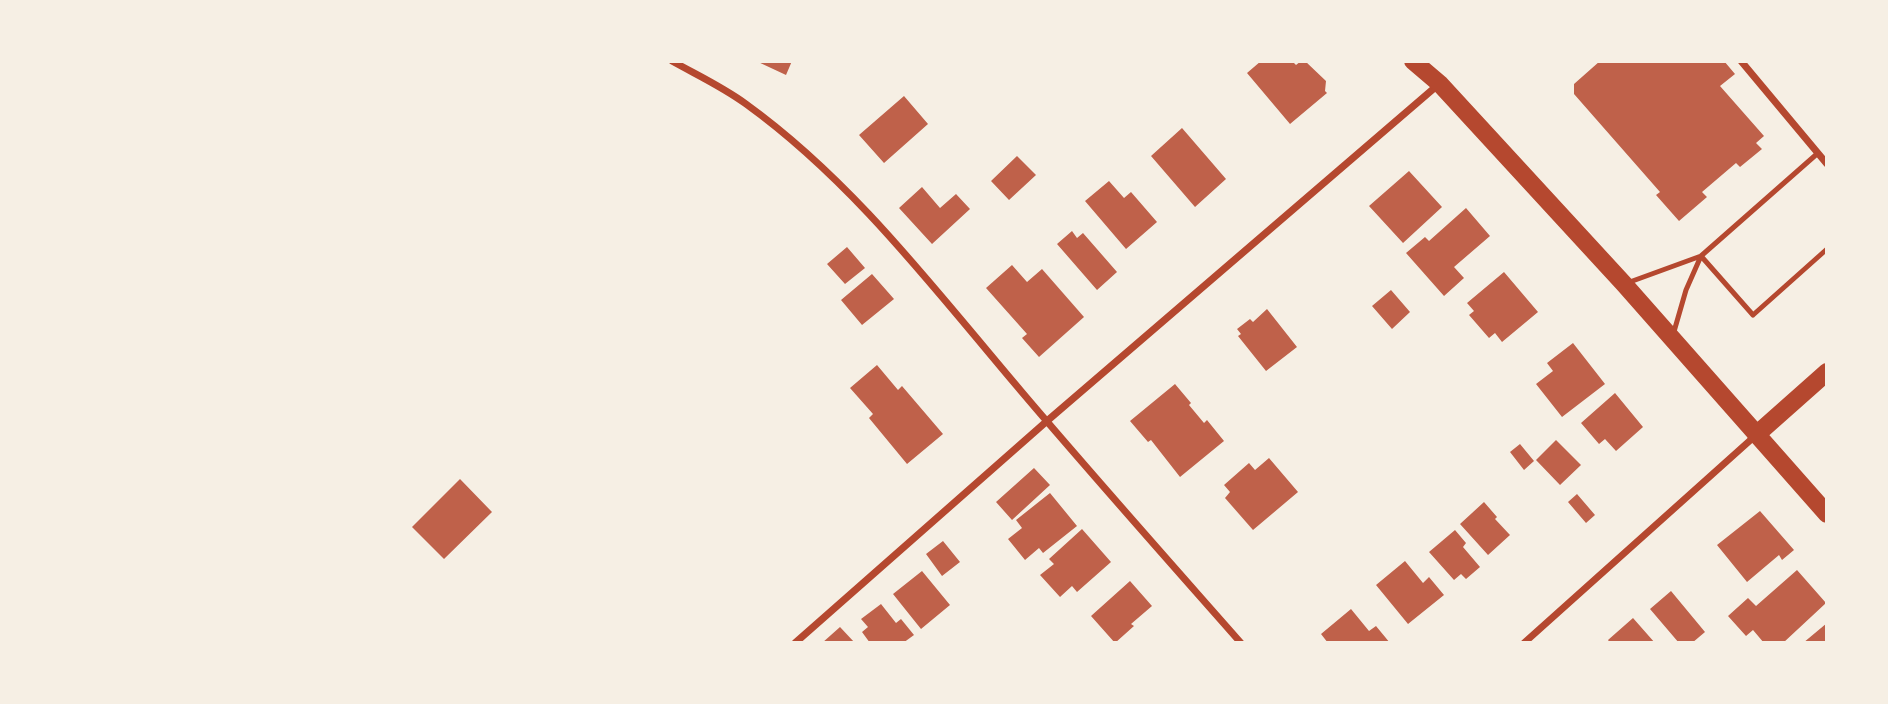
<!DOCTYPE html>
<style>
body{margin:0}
#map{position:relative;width:1888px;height:704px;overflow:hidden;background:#f6efe4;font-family:"Varela Round",sans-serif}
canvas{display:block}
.frame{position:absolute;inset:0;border:63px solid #f6efe4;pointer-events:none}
</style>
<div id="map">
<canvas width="1888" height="704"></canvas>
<div class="frame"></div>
</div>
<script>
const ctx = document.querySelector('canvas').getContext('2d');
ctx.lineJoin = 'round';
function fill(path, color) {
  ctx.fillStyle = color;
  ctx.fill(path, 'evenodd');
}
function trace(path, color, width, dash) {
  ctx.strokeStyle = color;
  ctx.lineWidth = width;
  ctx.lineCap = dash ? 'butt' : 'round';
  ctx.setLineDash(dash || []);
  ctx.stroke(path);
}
const building = new Path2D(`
 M756 61H792L786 75Z
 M1261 61H1292L1296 65 1301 61H1305L1326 81 1325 91 1327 93 1290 124 1247 73Z
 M1600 61H1724L1735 74 1720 86 1764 136 1756 143 1762 149 1740 167 1736 163 1702 192 1707 197 1679 221 1656 195 1660 192 1574 94V84Z
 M904 96 928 124 884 163 859 135Z
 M1182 128 1226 179 1195 207 1151 156Z
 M1017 156 1036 175 1009 200 991 181Z
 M1409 171 1442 207 1403 243 1369 206Z
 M1109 181 1124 198 1131 192 1157 222 1126 249 1085 201Z
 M922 187 940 208 956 194 970 209 932 244 899 208Z
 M1466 208 1490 236 1454 267 1464 278 1444 296 1406 253 1425 237 1429 241Z
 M1072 231 1077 238 1083 233 1117 272 1097 290 1057 244Z
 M847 247 865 268 845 284 827 264Z
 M1012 265 1027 282 1042 269 1084 317 1039 357 1022 338 1027 334 986 288Z
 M1504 272 1538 312 1502 342 1495 333 1489 338 1469 315 1474 311 1467 303Z
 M872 274 894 299 862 325 841 300Z
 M1391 290 1410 312 1392 329 1372 306Z
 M1267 309 1297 347 1266 371 1238 336 1241 334 1237 329 1250 319 1253 322Z
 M1573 343 1605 384 1562 417 1536 384 1553 371 1547 363Z
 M877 365 898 390 902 386 943 434 907 464 869 418 873 414 850 388Z
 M1175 384 1191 403 1189 405 1204 423 1207 420 1224 441 1180 477 1151 440 1148 442 1130 421Z
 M1615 393 1643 427 1616 451 1605 439 1599 444 1581 423Z
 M1556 440 1581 465 1560 485 1536 460Z
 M1520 444 1534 461 1524 470 1510 452Z
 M1269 458 1298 492 1253 530 1225 498 1230 492 1224 485 1249 463 1255 470Z
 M1034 468 1050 485 1012 520 996 502Z
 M460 479 492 512 444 559 412 527Z
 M1050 493 1077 526 1043 553 1039 548 1025 560 1008 539 1022 528 1016 520Z
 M1577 494 1595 515 1586 523 1568 502Z
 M1484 502 1497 517 1495 519 1510 535 1488 555 1460 524Z
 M1760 511 1794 550 1782 560 1779 555 1747 582 1717 545Z
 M1082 529 1111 562 1077 592 1072 586 1060 597 1040 575 1054 564 1049 559Z
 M1455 530 1466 543 1463 547 1480 567 1466 579 1461 574 1454 580 1429 552Z
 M943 541 960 562 942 576 926 554Z
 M1405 561 1423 583 1429 577 1444 595 1408 624 1376 585Z
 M1797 570 1826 603 1783 643H1764L1753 630 1746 636 1728 616 1748 598 1756 606Z
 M922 571 950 605 921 629 893 594Z
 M1130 581 1152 606 1131 624 1134 626 1115 643 1091 616Z
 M1671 591 1705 632 1692 643H1679L1650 609Z
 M881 604 896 623 901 619 914 635 903 643H870L862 632 868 627 861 619Z
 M1351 609 1369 631 1376 626 1390 643H1328L1321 634Z
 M1633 618 1655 643H1610L1608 640Z
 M1827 623V643H1803Z
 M840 627 855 643H822Z`);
const service = new Path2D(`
 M1701 256 1753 315 1827 249
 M1627 283 1701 256 1818 153
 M1673 335 1686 290 1701 256`);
const minor = new Path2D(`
 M672 61C697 75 723 87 746 104 854 182 935 290 1021 391 1093 476 1167 559 1241 643
 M1741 61 1827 164
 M795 643 1047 421 1439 84
 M1524 643 1755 436`);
const primary = new Path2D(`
 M1413 61 1440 84 1624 284 1827 514
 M1756 435 1827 372`);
fill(building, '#bf614a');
trace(service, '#b5482f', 5);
trace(minor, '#b5482f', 7);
trace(primary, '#b5482f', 18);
</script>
